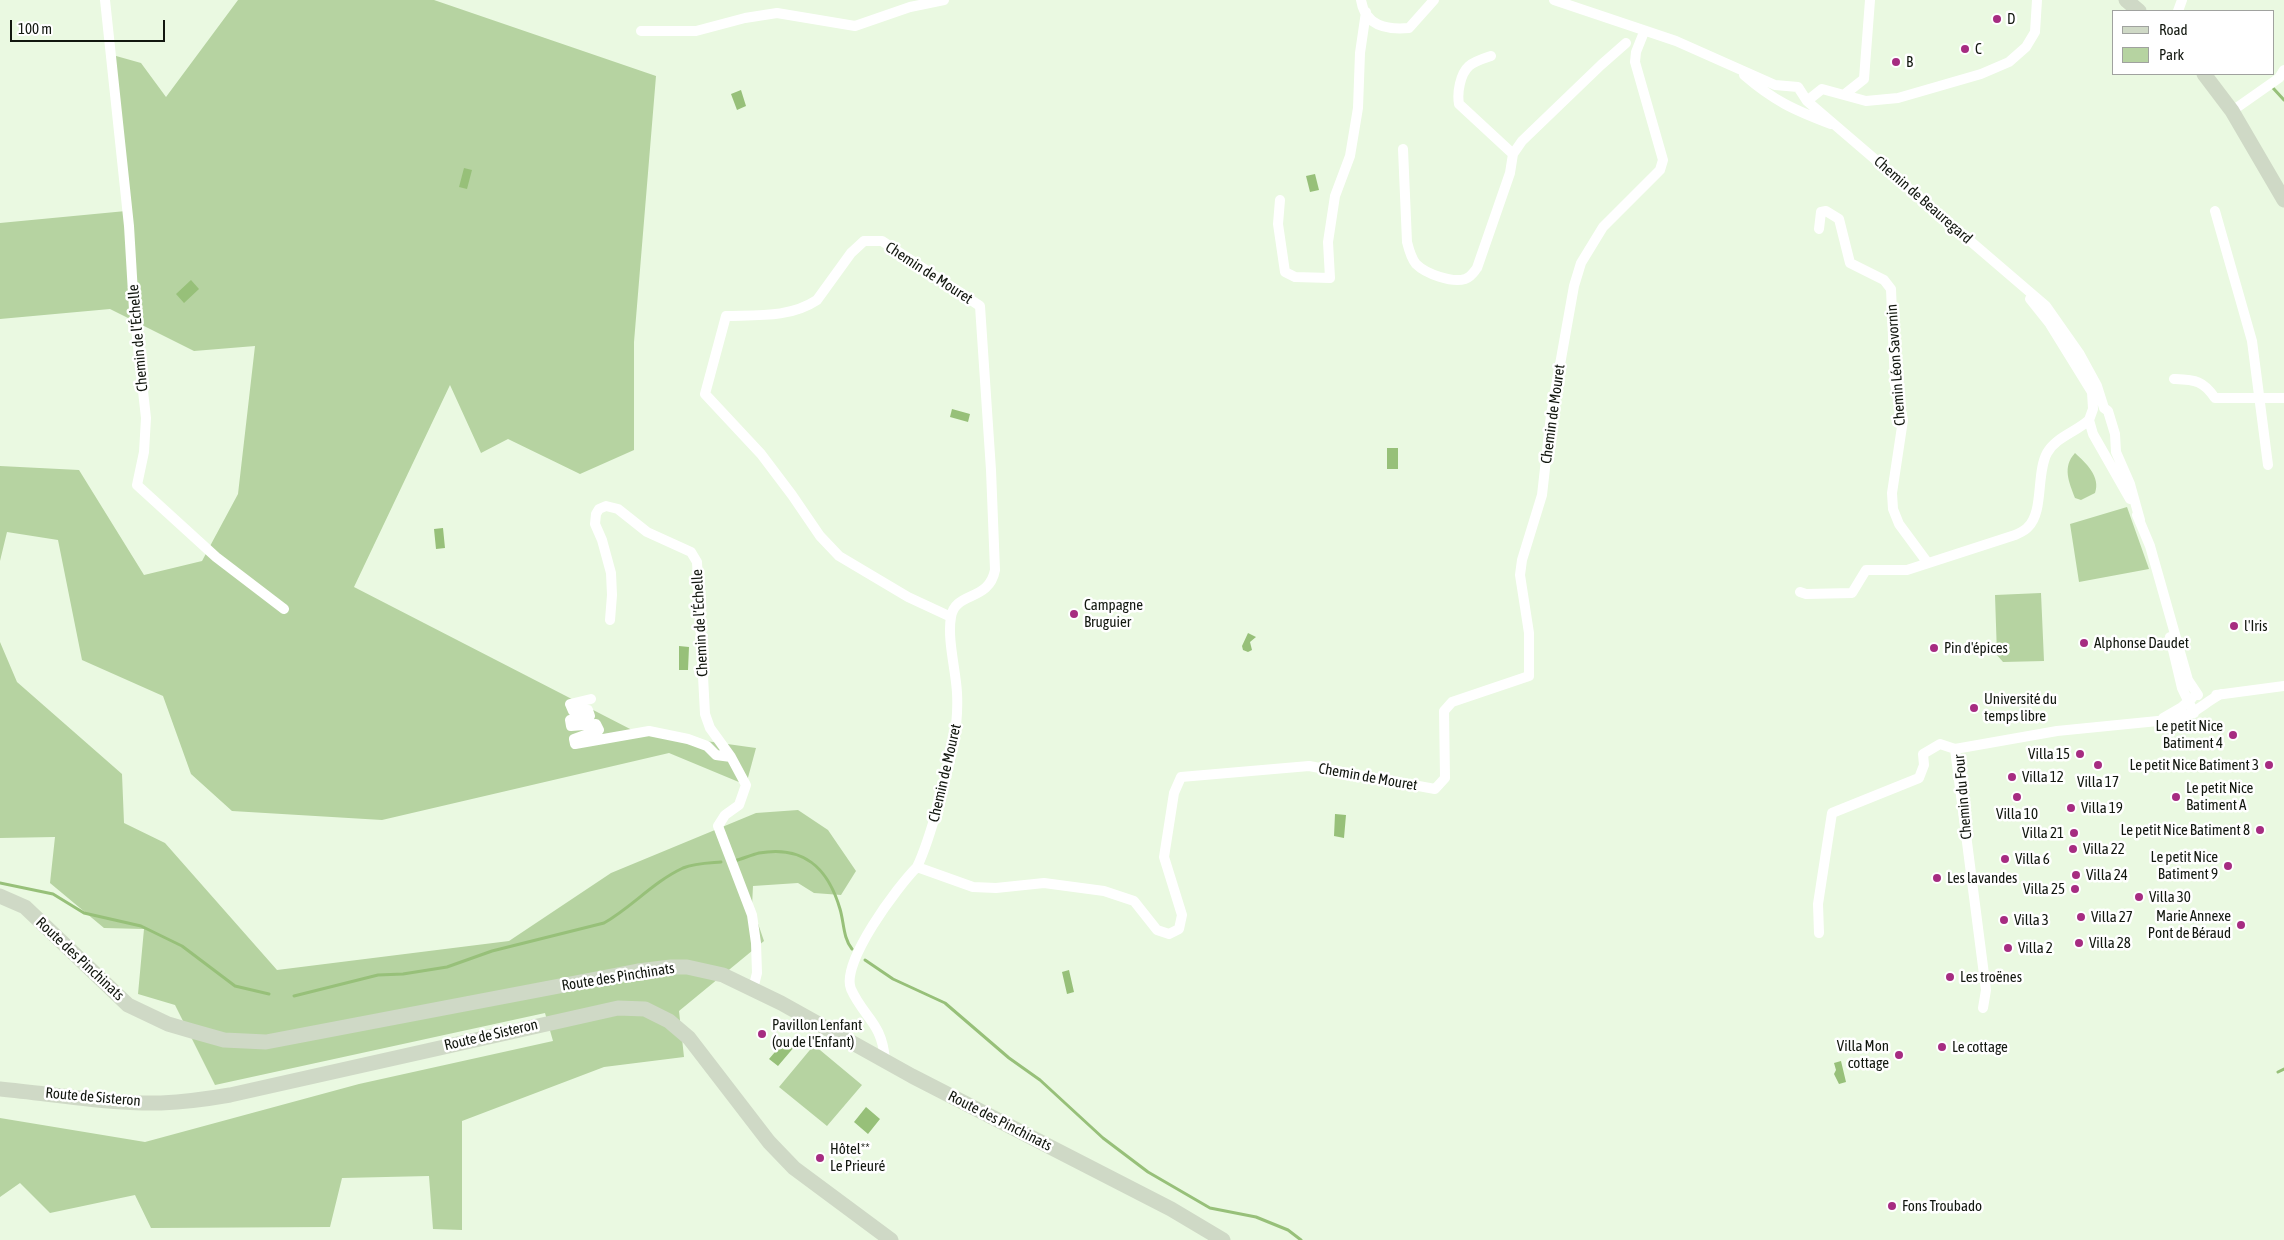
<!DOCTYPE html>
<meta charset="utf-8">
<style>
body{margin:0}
#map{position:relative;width:2284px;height:1240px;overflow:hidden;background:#eaf9e1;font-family:"Asap Condensed",sans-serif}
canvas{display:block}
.legend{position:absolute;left:2112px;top:10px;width:162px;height:65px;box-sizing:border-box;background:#fff;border:1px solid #a0a29f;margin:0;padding:6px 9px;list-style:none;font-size:15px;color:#12170f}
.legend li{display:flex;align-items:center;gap:10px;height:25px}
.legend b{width:25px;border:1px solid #a0a29f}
.scale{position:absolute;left:10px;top:20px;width:155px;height:22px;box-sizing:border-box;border:2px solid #12170f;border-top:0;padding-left:6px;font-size:15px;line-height:18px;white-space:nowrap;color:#12170f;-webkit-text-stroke:4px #fff;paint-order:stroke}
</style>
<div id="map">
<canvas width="2284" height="1240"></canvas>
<ul class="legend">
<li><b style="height:6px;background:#cfd9c6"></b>Road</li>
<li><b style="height:14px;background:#b6d3a1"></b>Park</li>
</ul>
<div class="scale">100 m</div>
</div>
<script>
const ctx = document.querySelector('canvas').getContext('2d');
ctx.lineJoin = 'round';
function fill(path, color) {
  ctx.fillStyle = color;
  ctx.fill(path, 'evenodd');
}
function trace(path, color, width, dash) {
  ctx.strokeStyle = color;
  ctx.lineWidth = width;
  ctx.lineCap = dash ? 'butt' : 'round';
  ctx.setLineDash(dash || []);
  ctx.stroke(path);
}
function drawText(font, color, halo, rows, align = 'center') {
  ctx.font = font + ' "Asap Condensed",sans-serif';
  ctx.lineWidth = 5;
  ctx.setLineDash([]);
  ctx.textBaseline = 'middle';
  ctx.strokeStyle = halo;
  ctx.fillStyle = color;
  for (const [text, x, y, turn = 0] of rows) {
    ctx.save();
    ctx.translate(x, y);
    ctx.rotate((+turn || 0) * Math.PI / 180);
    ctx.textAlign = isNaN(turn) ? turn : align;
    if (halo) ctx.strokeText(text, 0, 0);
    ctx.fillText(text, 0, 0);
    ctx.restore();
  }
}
const green = new Path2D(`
 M238 0H434L656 76 634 342V450L580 474 508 439 481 453 450 385 354 587 634 731 756 748 746 785 669 753 382 820 232 811 191 774 163 696 82 660 58 540 7 532 0 561V466L79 470 144 575 202 561 238 494 255 346 194 351 110 309 0 319V223L126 211 109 54 141 63 166 97Z
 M2075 453C2086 463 2101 477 2095 493L2081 500 2075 498C2069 482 2062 467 2075 453Z
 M2127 507 2149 569 2079 582 2070 524Z
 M2041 593 2044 661 2003 662 1997 655 1995 595Z
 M0 642 17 682 122 774 124 823 165 843 277 970 509 941 611 873 756 813 798 810 828 830 856 871 841 895 814 893 798 883 753 886 752 906 764 941 679 1011 684 1057 604 1067 462 1121V1230L433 1229 429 1176 342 1178 330 1227 151 1228 135 1195 50 1213 20 1183 0 1197V1118L145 1142 359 1084 553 1041 545 1013 215 1085 175 1005 138 994 144 929 104 928 50 883 55 837 0 838Z
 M814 1045 862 1085 827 1126 779 1087Z`);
const water = new Path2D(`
 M741 90 746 106 737 110 731 94Z
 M464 168 472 170 467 189 459 187Z
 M1315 174 1319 190 1310 192 1306 176Z
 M191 280 199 289 184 303 176 294Z
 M952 409 970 414 968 422 950 417Z
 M1387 448H1398V469H1387Z
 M443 528 445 548 436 549 434 529Z
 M1248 633 1256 637 1250 642 1252 650 1248 652 1243 650 1242 646Z
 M679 646 689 647 688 670H679Z
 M1335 814 1346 815 1344 838 1334 836Z
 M1069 970 1074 992 1067 994 1062 972Z
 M786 1039 795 1046 778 1066 769 1059Z
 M1841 1061 1846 1082 1839 1084 1834 1074 1836 1070 1834 1063Z
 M866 1107 880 1119 868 1134 854 1122Z`);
const stream = new Path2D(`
 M2273 88 2284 100
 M734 861C742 859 751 855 759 853 804 845 828 868 840 909 844 922 843 938 852 949
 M0 883 53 894 84 913 141 926 182 946 235 986 269 994
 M865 960 893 979 945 1003 1009 1058 1040 1080 1103 1138 1148 1172 1210 1208 1256 1217 1288 1230 1301 1240
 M294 996 378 975 403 974 447 967 492 951 604 923C632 907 653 882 683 868 695 863 709 863 721 862
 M2278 1072 2284 1069`);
const street = new Path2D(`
 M105 0 129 226 134 310 146 418 144 452 137 485 216 557 284 609
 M1361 0C1365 26 1387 30 1409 28L1434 0
 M1554 0 1676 41 1775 85 1798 87 1807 101 2046 306 2079 353 2097 386 2104 408 2108 411 2115 434 2116 452 2130 484 2140 520
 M2178 11 2182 0
 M641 31H696L745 18 777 13 855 26 910 7 944 0
 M1491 56C1485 58 1475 61 1469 66 1460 74 1457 93 1459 104L1513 154
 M1744 75C1774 101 1794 110 1831 124
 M1845 94 1864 79 1870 0
 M1807 101 1822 89 1866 101 1898 98 1981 74 2009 62 2026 47 2035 32 2037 0
 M2232 111 2279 78 2284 70
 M1403 149 1407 242C1409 250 1411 258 1416 264 1426 274 1452 283 1465 279 1471 277 1473 273 1477 268L1510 173 1513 154 1522 141 1601 65 1626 43
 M1280 200 1278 224 1285 272 1295 277 1330 278 1328 242 1335 196 1350 156 1358 108 1360 53 1366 12
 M2215 211 2252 341 2268 465
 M1819 229 1821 212 1826 211 1839 219 1850 263 1884 280 1891 289 1895 384 1903 420 1892 493 1893 509 1899 524 1927 562
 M2030 299 2050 324 2092 392 2093 409 2089 420 2093 434 2130 499
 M2174 379C2195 380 2203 380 2215 398H2284
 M2137 515 2150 546 2188 680 2198 695
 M1800 592 1806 594 1852 593 1866 570H1907L2015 535C2019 533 2025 531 2028 527 2044 512 2036 473 2047 453 2056 437 2076 432 2089 420
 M610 620 612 595 611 573 602 540 595 524 596 514 599 509 606 506 618 509 647 532 691 552 697 562 705 714 710 728 731 757
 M2170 637 2182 688 2194 713
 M2216 695 2284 686
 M591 699 570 704 573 711 588 710 590 716 570 720 571 726 596 724 599 730 574 739 575 744 649 731 688 739 707 746 716 755 731 757 746 785 739 805 725 815 718 826 752 915 756 943 757 973 753 989
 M2163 718 2182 707 2192 698
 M917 867C928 844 934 820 941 795 950 761 959 729 957 693 956 671 947 639 951 617 955 591 989 602 995 570L991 470 980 306 882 241H864L851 253 817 300C790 318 757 315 726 316L705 394 761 454 792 495 820 536 839 556 908 597 951 617
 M1819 933 1818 904 1832 813 1919 778 1924 765 1923 754 1940 744 1955 749
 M1983 1008 1986 990 1955 749 2057 731 2178 719C2195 714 2205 702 2221 694
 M885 1060C882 1022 864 1018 851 989 840 963 898 886 917 867L973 887 996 888 1044 883 1104 891 1134 901 1157 930 1169 934 1179 929 1182 915 1164 857 1174 793 1181 777 1309 766 1435 789 1445 778 1444 711 1452 702 1529 676V633L1520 575 1522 560 1542 495 1551 415 1574 286 1581 263 1603 227 1660 170 1663 160 1635 62 1636 52 1644 32`);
const secondary = new Path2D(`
 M2126 0 2139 11
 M2204 74 2232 111 2284 200
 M0 896 25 907 128 1005 168 1024 192 1031 224 1040 266 1042 638 971 671 967H687L723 975 781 1003 912 1076 1171 1209 1223 1240
 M0 1089C53 1094 107 1104 161 1103 184 1102 207 1099 230 1095L618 1008 645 1009 669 1021 689 1038 769 1142 794 1168 891 1240`);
const markers = [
 [1997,19,5,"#a62c81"],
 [1965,49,5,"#a62c81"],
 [1896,62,5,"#a62c81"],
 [1074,614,5,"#a62c81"],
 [2234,626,5,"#a62c81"],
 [2084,643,5,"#a62c81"],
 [1934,648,5,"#a62c81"],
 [1974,708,5,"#a62c81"],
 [2233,735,5,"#a62c81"],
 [2080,754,5,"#a62c81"],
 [2098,765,5,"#a62c81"],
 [2269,765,5,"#a62c81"],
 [2012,777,5,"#a62c81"],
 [2017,797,5,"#a62c81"],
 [2176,797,5,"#a62c81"],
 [2071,808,5,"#a62c81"],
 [2260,830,5,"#a62c81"],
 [2074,833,5,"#a62c81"],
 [2073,849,5,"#a62c81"],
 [2005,859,5,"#a62c81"],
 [2228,866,5,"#a62c81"],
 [2076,875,5,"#a62c81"],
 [1937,878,5,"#a62c81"],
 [2075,889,5,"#a62c81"],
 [2139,897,5,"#a62c81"],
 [2081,917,5,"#a62c81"],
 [2004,920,5,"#a62c81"],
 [2241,925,5,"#a62c81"],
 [2079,943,5,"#a62c81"],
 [2008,948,5,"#a62c81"],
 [1950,977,5,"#a62c81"],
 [762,1034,5,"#a62c81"],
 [1942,1047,5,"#a62c81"],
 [1899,1055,5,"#a62c81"],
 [820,1158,5,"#a62c81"],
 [1892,1206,5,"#a62c81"]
];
const poiNames = [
 ["D",2007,19],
 ["C",1975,49],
 ["B",1906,62],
 ["Campagne",1084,605],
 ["Bruguier",1084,622],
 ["l'Iris",2244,626],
 ["Alphonse Daudet",2094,643],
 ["Pin d'épices",1944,648],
 ["Université du",1984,699],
 ["temps libre",1984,716],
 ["Le petit Nice",2223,726,"right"],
 ["Batiment 4",2223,743,"right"],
 ["Villa 15",2070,754,"right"],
 ["Le petit Nice Batiment 3",2259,765,"right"],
 ["Villa 12",2022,777],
 ["Villa 17",2098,782,"center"],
 ["Le petit Nice",2186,788],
 ["Batiment A",2186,805],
 ["Villa 19",2081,808],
 ["Villa 10",2017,814,"center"],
 ["Le petit Nice Batiment 8",2250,830,"right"],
 ["Villa 21",2064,833,"right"],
 ["Villa 22",2083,849],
 ["Le petit Nice",2218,857,"right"],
 ["Batiment 9",2218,874,"right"],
 ["Villa 6",2015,859],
 ["Villa 24",2086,875],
 ["Les lavandes",1947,878],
 ["Villa 25",2065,889,"right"],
 ["Villa 30",2149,897],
 ["Marie Annexe",2231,916,"right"],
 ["Pont de Béraud",2231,933,"right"],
 ["Villa 27",2091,917],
 ["Villa 3",2014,920],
 ["Villa 28",2089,943],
 ["Villa 2",2018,948],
 ["Les troënes",1960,977],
 ["Pavillon Lenfant",772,1025],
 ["(ou de l'Enfant)",772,1042],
 ["Villa Mon",1889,1046,"right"],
 ["cottage",1889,1063,"right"],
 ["Le cottage",1952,1047],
 ["Hôtel**",830,1149],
 ["Le Prieuré",830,1166],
 ["Fons Troubado",1902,1206]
];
const streetNames = [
 ["Chemin de Beauregard",1923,200,41],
 ["Chemin de Mouret",929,273,33],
 ["Chemin de l’Échelle",138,338,-95],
 ["Chemin Léon Savornin",1896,365,-94],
 ["Chemin de Mouret",1553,414,-82],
 ["Chemin de l’Échelle",700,623,-93],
 ["Chemin de Mouret",945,773,-77],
 ["Chemin de Mouret",1368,777,10],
 ["Chemin du Four",1963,797,-95],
 ["Route des Pinchinats",80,959,43],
 ["Route des Pinchinats",618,977,-9],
 ["Route de Sisteron",491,1035,-13],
 ["Route de Sisteron",93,1097,5],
 ["Route des Pinchinats",1000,1121,27]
];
fill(green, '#b6d3a1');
fill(water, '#97c079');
trace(stream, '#97c079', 3);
trace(street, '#fff', 10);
trace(secondary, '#cfd9c6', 15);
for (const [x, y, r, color] of markers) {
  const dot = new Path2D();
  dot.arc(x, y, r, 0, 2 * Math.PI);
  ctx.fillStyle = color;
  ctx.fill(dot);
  trace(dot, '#fff', 2);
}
drawText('15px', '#12170f', '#fff', poiNames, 'left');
drawText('15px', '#12170f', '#fff', streetNames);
</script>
